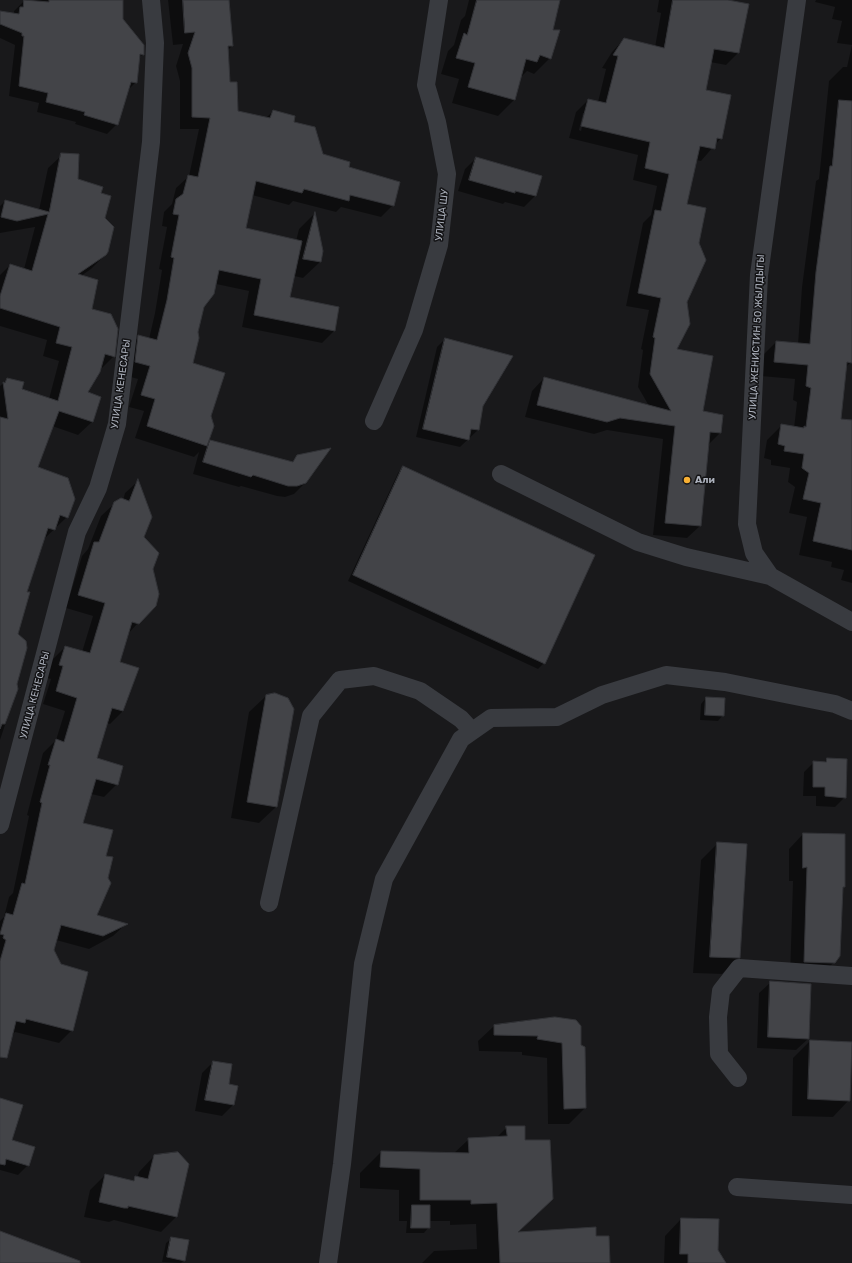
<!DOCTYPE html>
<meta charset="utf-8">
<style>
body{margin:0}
canvas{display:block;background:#19191b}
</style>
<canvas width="852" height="1263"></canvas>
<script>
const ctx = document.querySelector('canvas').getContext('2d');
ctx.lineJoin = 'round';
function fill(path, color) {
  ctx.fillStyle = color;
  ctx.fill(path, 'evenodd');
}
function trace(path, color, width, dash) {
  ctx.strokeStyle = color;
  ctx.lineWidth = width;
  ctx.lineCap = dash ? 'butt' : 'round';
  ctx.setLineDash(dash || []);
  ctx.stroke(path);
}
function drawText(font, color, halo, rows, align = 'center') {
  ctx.font = font + ' Rubik,sans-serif';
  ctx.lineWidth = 3;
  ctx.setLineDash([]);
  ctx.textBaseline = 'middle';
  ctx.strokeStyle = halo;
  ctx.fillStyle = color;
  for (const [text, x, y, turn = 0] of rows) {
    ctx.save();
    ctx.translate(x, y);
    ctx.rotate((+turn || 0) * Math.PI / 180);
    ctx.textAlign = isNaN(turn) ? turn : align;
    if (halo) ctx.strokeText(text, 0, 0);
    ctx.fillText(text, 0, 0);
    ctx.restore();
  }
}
const shadow = new Path2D(`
 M30 0H122V20L143 54 139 58 136 82 127 91 117 124 107 134 75 124 76 122 37 112 39 103 9 96 15 45 0 38V12L14 14V11L24 1Z
 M168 0H217L232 46 228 50 229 83 237 112 266 118 273 111 293 122 322 155 348 168 393 205 381 217 341 207 336 212 293 201 289 205 252 195 244 229 296 241 299 229 314 214 322 251 320 262 303 278 294 276 289 298 334 331 322 343 242 327 249 291 216 284 203 306 191 364 210 416 206 445 210 441 291 463 298 456 305 483 294 494 285 497 277 496 241 486 239 487 193 474 199 452 194 457 135 438 144 411 129 407 138 379 123 375 126 349 139 337 149 339 155 313 162 270 159 269 167 227 162 226 164 212 172 204 176 188 189 176 199 129H180V81L176 66 183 44 173 45Z
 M469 0H559L552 31 550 58 534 74 527 71 520 78 514 100 498 116 452 103 459 79 441 74 448 51 454 45 461 20 465 16Z
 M659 0H730L729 1 748 5 738 53 726 65 710 62 704 91 721 138 701 161 696 160 685 205 686 302 676 350 702 412 722 415 720 433 708 445 700 526 687 538 653 535 663 439 607 430 594 434 525 417 532 391 544 378 649 406 638 387 643 350 641 349 649 310 626 306 643 223 651 215 657 186 633 180 638 155 569 138 576 112 588 100 598 102 606 69 602 68 612 52 624 39 655 47 661 13 657 12ZM583 113H585L581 131 579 130Z
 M816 0H852V361L845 368 840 420 852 421V583L841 580 844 570 831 567 832 562 799 555 807 517 789 513 795 487 788 482 790 468 771 465V460L764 458 767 440 781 426 794 428 797 402 793 400 795 379 760 376 762 356 776 342 798 344 802 287 816 181 819 179 829 81 843 67H847L852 45 837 43 842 21 832 19 835 7 815 2Z
 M62 155 77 180 99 194 103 218 105 255 91 269 81 276 90 310 114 356 100 370 87 393 92 422 78 435 52 426 36 468 67 517 42 541 26 592 17 634 16 684 17 689 0 740V386L8 379 21 389 49 399 59 361 43 356 47 340 0 326V275L10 265 24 269 35 227 0 233V206L5 201 39 210 48 168Z
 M476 158 540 176 535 196 524 207 505 202 503 204 458 191 465 169Z
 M445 339 482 406 478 430 460 447 416 437 437 347Z
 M403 467 594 555 544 663 538 669 348 581 398 473Z
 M138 481 143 537 152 569 138 623 128 634 119 663 137 668 123 711 110 724 106 723 96 759 117 784 104 797 91 794 82 823 105 857 95 916 126 924 113 936 89 949 56 940 53 950 72 1030 59 1043 15 1032 0 1051V921L4 917 9 897 13 893 29 816 27 815 43 753 56 740 65 711 43 704 51 679 47 678 52 660 65 647 82 652 93 616 66 608 82 556 88 549 101 516 115 503 123 500 125 493Z
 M266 696 276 807 259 823 231 818 249 712Z
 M706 698 723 715 718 721 700 720 701 704Z
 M827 759 845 797 835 807 816 806V796H803L804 772 814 762 824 763Z
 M803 834 844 886 842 889 834 962 820 977 790 976 793 881H789V849Z
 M718 843 739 957 722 974 693 973 701 860Z
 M771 982 808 1039 796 1050 757 1048 759 993Z
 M494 1026 580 1045 585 1108 569 1124H548L547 1058 522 1055V1052L479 1051 478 1041Z
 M810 1041 849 1100 833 1117 792 1116 793 1058Z
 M213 1062 228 1085 233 1105 222 1116 195 1111 202 1073Z
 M0 1099 11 1141 28 1165 18 1175 0 1170Z
 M507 1127 517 1233 595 1238 609 1263H422L434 1251 477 1249 476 1224 450 1225V1221H429V1227L424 1233H406L407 1221H399V1190L360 1188V1173L381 1152 453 1154 469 1139 497 1137Z
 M154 1156 176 1217 161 1232 114 1220 109 1222 84 1217 90 1190 105 1175 132 1181 137 1178 139 1172Z
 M681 1219 717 1250 724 1263H664L665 1236Z
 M172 1238 184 1260 181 1263 162 1262 166 1243Z`);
const building = new Path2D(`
 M24 0 49 2V0H123V19L144 45V55L140 54 137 83 131 82 118 125 84 115 85 112 46 102 48 93 19 86 24 36H22V33L0 24V11L19 14 20 7H23Z
 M183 0H229L233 46H228L230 82H237L238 111 270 118 273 110 295 116 294 122 315 127 323 154 350 162 349 167 400 182 394 206 350 195 349 201 304 189 302 193 256 181 246 228 302 241 290 297 339 307 335 331 254 315 261 279 219 270 214 294 204 307 198 332 199 338 193 363 225 373 211 416 214 426 207 446 147 426 155 399 141 395 150 366 135 362 138 335 157 340 167 300 174 258 171 257 179 215 173 214 176 199 183 194 188 175 198 177 210 118 192 117V68L188 53 195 32 185 33Z
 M477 0H560L553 30H560L551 59 540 55 537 62 526 59 515 100 468 87 475 63 456 58 464 33 467 35Z
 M673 0H728L749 4 739 53 714 49 706 90 731 95 722 139 717 138 715 149 700 146 687 204 706 208 699 243 706 260 687 302 690 324 677 349 713 356 703 411 723 415 721 433 710 432 701 526 665 523 675 426 620 418 607 422 537 405 544 377 671 411 650 374 655 338 653 337 661 298 638 293 655 210 661 211 669 174 645 168 650 142 581 126 588 99 606 103 618 56 613 55 624 38 664 48Z
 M839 100 852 101V363L847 362 841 419 852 420V550L813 541 821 503 803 499 809 473 802 468 804 454 784 451 785 446 778 444 781 424 804 428V426L806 427 811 388 806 386 808 365 774 362 776 341 810 344 816 272 830 166H832Z
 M61 153 79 154 78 179 103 187 101 193 111 196 105 218 114 227 108 252 106 255 78 274 98 280 92 309 111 314 118 329 115 357 105 354 100 372 88 392 101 397 93 422 59 411 38 467 68 478 75 499 68 518 60 515 55 530 48 528 27 592H30L18 634 26 641 27 648 17 684 18 689 5 724H2L0 729V417L8 419 3 382 5 383 7 378 24 382 22 389 58 401 72 347 56 343 60 327 0 308V296L10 264 32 271 48 214 17 221 1 217 5 200 49 212Z
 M476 157 542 176 536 196 515 191V193L469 180Z
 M315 212 323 251 321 262 303 259Z
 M445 338 513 356 483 406 479 430 471 429 469 440 423 429Z
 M210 440 293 462 297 455 331 448 306 483 297 486H288L253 475 251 477 203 462Z
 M403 466 595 555 545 664 353 575Z
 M138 479 152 517 144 537 159 553 153 569 159 594 156 606 139 624 132 622 120 662 139 668 123 711 112 708 97 758 123 766 118 785 96 779 83 823 113 830 106 856 113 857 108 878 111 883 97 915 128 924 103 936 61 925 54 950 61 964 88 972 73 1031 26 1019 25 1023 16 1021 7 1058 0 1057V961L6 940 3 938 4 935 0 934 6 913 13 915 22 883 25 884 42 803 40 802 50 765H48L56 739 64 742 77 698 56 691 63 666 59 665 65 646 90 653 105 603 78 595 94 542H99L114 502 121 498 129 501Z
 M275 693 288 698 294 709 277 807 247 802 266 695Z
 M706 697 725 698 724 716 705 715Z
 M827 758 847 759 846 798 825 796V787H813V761L826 762Z
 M803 833 845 834V887H843L840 956 835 963 804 962 807 867 803 868Z
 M717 842 747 844 740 958 710 957Z
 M770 981 811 984 809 1039 768 1037Z
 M555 1017 576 1020 581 1026V1045L585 1047 586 1108 564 1109 562 1043 537 1039 538 1036 494 1035V1025Z
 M810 1040 852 1042 850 1101 808 1099Z
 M213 1061 232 1064 229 1084 238 1086 234 1105 205 1100Z
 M0 1098 23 1105 12 1140 35 1147 29 1166 6 1159 5 1165 0 1164Z
 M506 1126H525V1140H550L553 1199 518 1232 596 1227V1236H609L610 1263H500L497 1203 471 1204V1200H420V1169L380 1167 381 1151 469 1153 468 1138 507 1136Z
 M178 1152 189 1164 177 1217 128 1206V1208H124L99 1202 105 1174 134 1181 135 1176 148 1179 154 1155Z
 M412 1205H430V1228H411Z
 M681 1218 719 1219 718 1250 726 1263H688V1254H680Z
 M0 1231 80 1261V1263H0Z
 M171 1237 189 1240 185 1261 167 1257Z`);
const minor = new Path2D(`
 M797 0 759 275 747 524 754 553 770 576 852 622
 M374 421 414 330 439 245 447 174 437 122 426 85 439 0
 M501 474 638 542 686 557 770 576
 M0 825 77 532 98 488 117 424 151 142 155 43 151 0
 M269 903 311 716 340 680 374 676 420 691 461 719 472 731
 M738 1078 719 1054 718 1017 721 991 739 968 852 976
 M737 1187 852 1195
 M328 1263 342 1164 363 964 384 879 461 739 491 718 557 717 602 695 666 675 725 682 835 704 852 711`);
const markers = [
 [687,480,4,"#f8b033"]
];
const streetNames = [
 ["УЛИЦА ШУ",442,215,-83],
 ["УЛИЦА ЖЕНИСТИН 50 ЖЫЛДЫГЫ",757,337,-87],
 ["УЛИЦА КЕНЕСАРЫ",121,384,-82],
 ["УЛИЦА КЕНЕСАРЫ",35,695,-75]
];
const poiNames = [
 ["Али",695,480]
];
fill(shadow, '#0007');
fill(building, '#434448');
trace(building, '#323337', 1);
trace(minor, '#393b40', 18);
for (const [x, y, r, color] of markers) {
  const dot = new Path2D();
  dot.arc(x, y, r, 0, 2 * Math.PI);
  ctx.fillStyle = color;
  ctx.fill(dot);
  trace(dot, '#141416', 1.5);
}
drawText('10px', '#abb0bb', '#141416', streetNames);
drawText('bold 10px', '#abb0bb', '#141416', poiNames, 'left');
</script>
